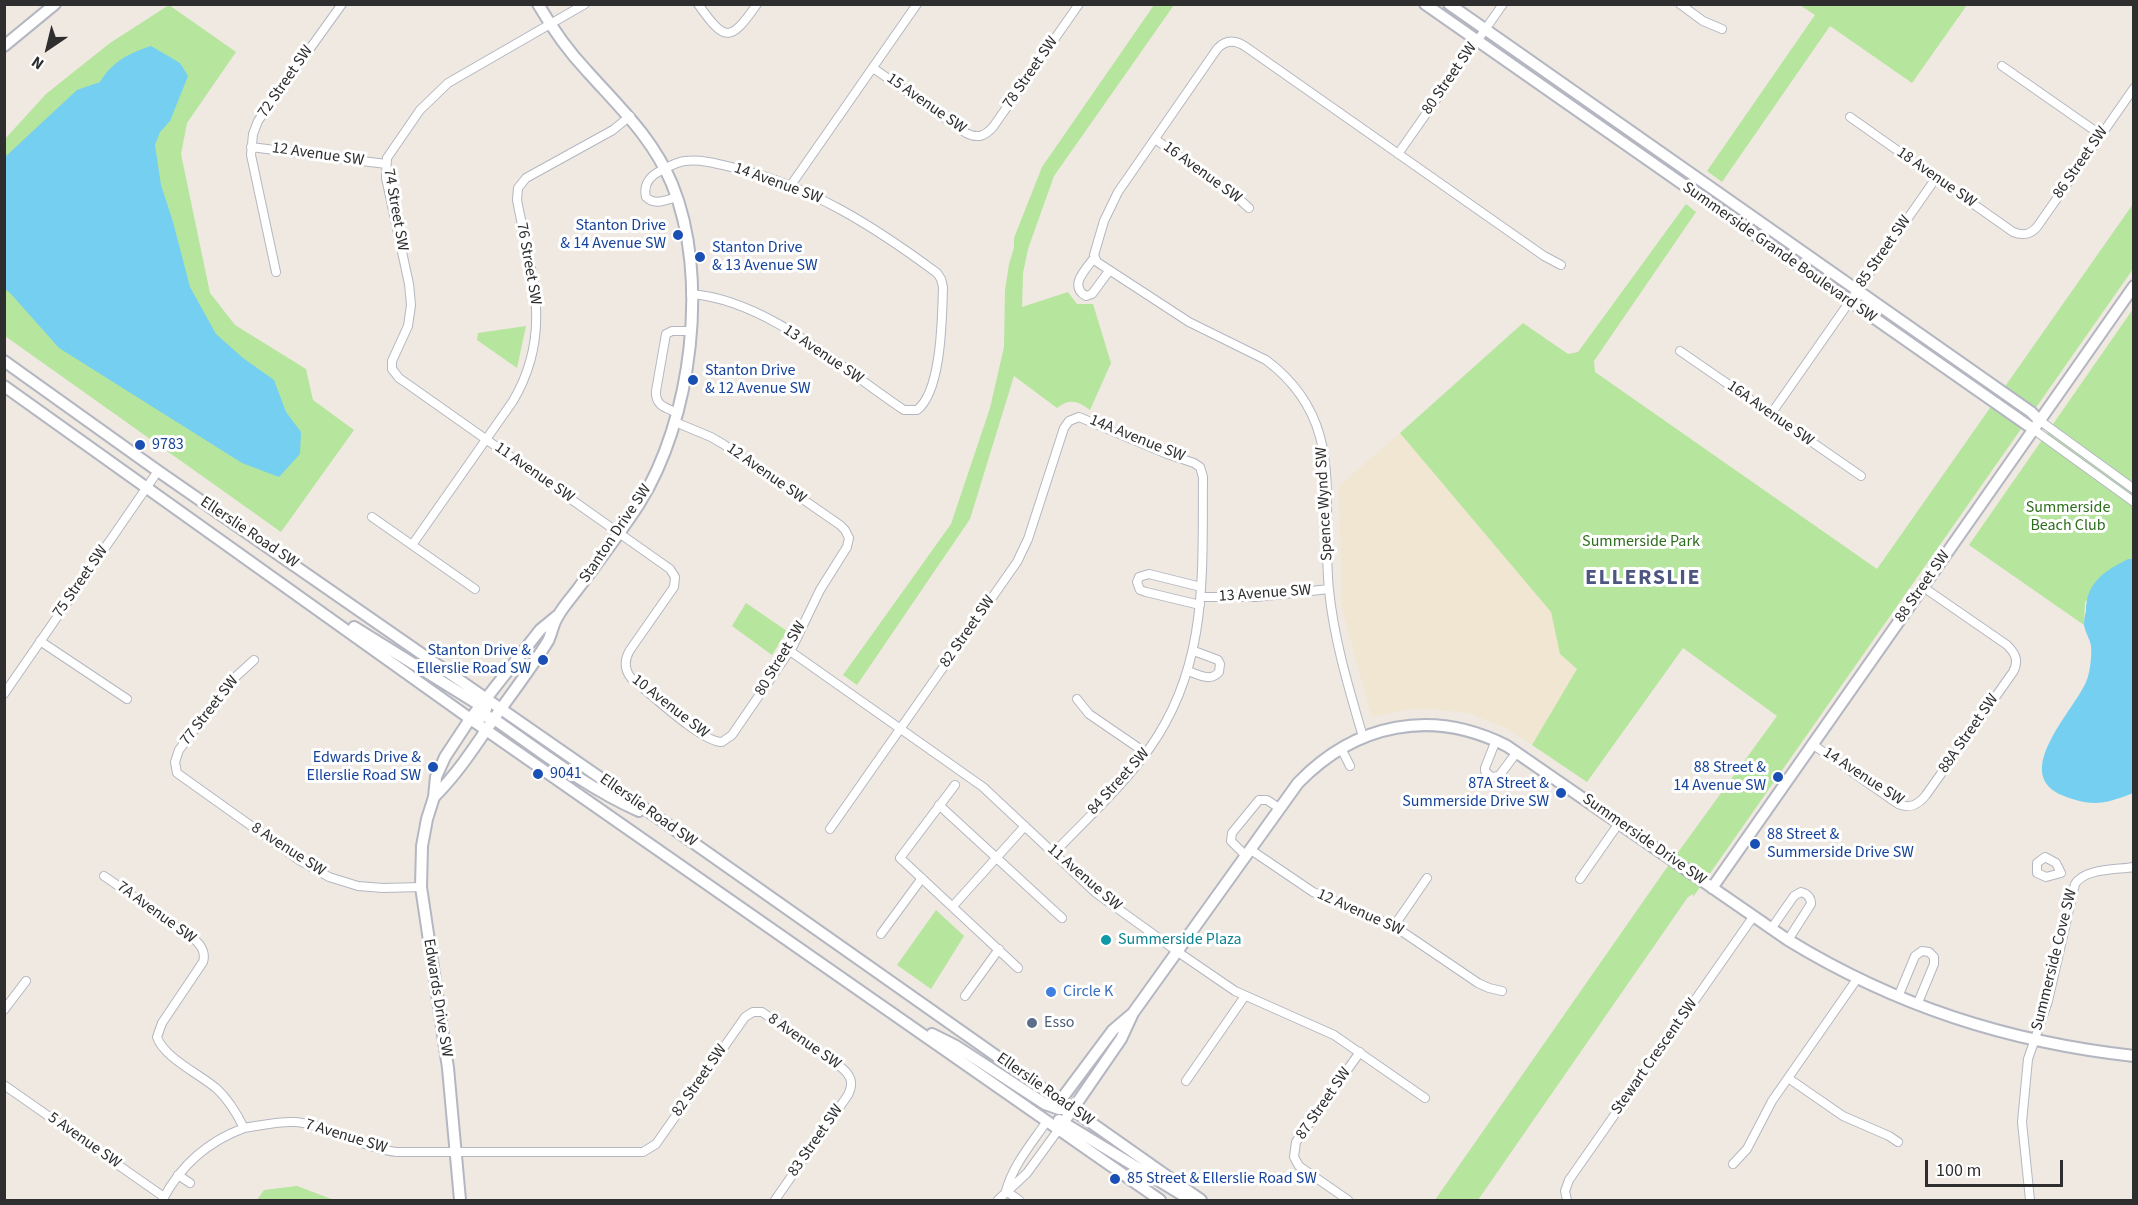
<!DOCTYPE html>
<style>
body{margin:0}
#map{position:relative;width:2138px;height:1205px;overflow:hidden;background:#efe9e1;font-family:"Source Sans 3",sans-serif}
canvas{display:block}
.frame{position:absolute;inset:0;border:6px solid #2e2e2e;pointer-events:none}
.north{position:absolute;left:18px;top:18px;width:60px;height:60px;-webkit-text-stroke:4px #fff;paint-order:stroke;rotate:215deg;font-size:16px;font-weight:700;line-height:24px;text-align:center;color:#2e2e2e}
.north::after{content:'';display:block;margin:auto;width:21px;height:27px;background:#2e2e2e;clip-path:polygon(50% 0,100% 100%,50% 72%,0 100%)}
.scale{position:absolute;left:1925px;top:1160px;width:138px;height:27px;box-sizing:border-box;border:3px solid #2e2e2e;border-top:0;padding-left:8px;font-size:18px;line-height:21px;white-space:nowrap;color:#2e2e2e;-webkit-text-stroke:4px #fff;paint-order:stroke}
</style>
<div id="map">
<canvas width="2138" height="1205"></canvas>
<div class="frame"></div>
<div class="north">N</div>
<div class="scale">100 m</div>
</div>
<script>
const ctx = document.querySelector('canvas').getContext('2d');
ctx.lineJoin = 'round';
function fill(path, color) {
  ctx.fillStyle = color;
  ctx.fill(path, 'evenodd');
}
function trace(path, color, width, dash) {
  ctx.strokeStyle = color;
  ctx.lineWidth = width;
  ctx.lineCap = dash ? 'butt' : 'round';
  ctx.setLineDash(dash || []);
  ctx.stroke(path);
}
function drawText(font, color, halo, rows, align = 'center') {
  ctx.font = font + ' "Source Sans 3",sans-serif';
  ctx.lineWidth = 6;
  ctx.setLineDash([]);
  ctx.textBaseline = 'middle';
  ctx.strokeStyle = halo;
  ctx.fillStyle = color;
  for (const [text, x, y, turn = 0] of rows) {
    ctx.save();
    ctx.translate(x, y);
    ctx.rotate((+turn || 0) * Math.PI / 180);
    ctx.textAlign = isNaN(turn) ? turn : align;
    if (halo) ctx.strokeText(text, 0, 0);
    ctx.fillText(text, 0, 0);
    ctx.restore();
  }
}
const education = new Path2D(`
 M1400 433 1551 612 1560 654 1578 670 1532 745 1508 729 1468 713 1431 709 1403 710 1374 717 1371 715 1342 608 1339 486Z`);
const green = new Path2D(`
 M169 5 236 52 187 123 181 154 210 293 235 325 306 369 313 400 354 430 281 532 5 336V139L46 94 110 43Z
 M1154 5H1174L1054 176 1028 249 1023 273 1022 307 1068 292 1077 304H1093L1111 363 1090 410C1078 401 1070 398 1057 408L1014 376 970 519 857 685 843 675 951 524 990 408 1004 347 1005 290 1009 264 1014 248V238L1042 167Z
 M1800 5H1967L1912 83 1830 26 1722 182 1707 171 1815 15Z
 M1686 204 1696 212 1594 361 1595 372 1877 569 2133 204V269L1713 869 1693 897V894L1688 897 1478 1200H1435L1663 873 1777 716 1683 648 1587 782 1532 745 1577 669 1560 654 1551 612 1400 433 1523 323 1568 354 1578 352Z
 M2133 309V559H2128L2085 602 2084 625 1969 545Z
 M526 326 517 368 477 340 478 333Z
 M746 603 787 631 772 655 732 626Z
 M936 910 964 936 931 989 897 965Z
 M297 1186 334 1200H257L264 1190Z`);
const water = new Path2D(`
 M151 46 180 63 188 76 170 121 160 132 155 145 161 185 173 222 190 287 216 334 243 358 274 380 286 412 301 432 300 454 279 477 242 463 59 348 11 294 5 289V157L77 90 100 82C112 62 129 53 151 46Z
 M2128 559H2134L2133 793C2106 804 2092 807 2064 796 2009 775 2073 712 2086 682 2090 674 2092 655 2091 646 2090 639 2085 632 2084 625 2084 620 2085 615 2086 611 2086 582 2105 571 2128 559Z`);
const street = new Path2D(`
 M585 4 448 83 420 110 387 158 386 178 409 284 411 305 408 326 392 361V369L399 378 670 569 675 577 674 587 630 650C624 660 624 669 631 678 649 692 701 742 722 742L732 735 793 646 820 590 847 547 849 538 845 530 840 525 723 444 711 437 675 422
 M698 4C725 42 730 43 757 4
 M1680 4 1703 21 1722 29
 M2002 66 2101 135
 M873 68 966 133C978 139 985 136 993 127L1079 4
 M1850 117 2013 232C2023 236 2030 235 2037 227L2134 88
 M1155 139 1238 198 1249 208
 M251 147 386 164
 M1398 154 1503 4
 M791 185 917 4
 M677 197C666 200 655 206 646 197 643 185 650 176 660 171 668 167 676 162 685 161 701 159 719 164 735 168 811 186 875 227 937 273L941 279 943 287C942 316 942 391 917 410H904C842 369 768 300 691 294
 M1094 258C1086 269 1068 286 1086 296L1092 294 1109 271
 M276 272 251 155 253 134 258 121 342 4
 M1680 351 1861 476
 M678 413C666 408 655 406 656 391L666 334 672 331H690
 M1771 414 1936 178
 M2039 420 2134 489
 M2033 429 2134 502
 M372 517 475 589
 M412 545 513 401C554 331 531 274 517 200L518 188 526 178 613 130 630 116
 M1201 597H1256L1329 589
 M1200 605 1146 592 1140 590 1137 582 1139 577 1149 574 1201 587
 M40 641 127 699
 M790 651 983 787 1096 893 1178 952 1235 991 1334 1035 1425 1098
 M254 660 230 682 179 750 175 762 177 773 299 860 329 877 358 886 383 888 421 887
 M1188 671C1199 675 1211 682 1219 672L1220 664 1218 660 1194 651
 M4 694 158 471
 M1077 699 1089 714 1146 753
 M1363 737C1349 689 1334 640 1329 590 1320 502 1349 422 1266 360L1189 322 1097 262 1094 255 1104 221 1118 192 1217 49C1226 39 1236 40 1246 47L1544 256 1561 265
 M1496 740 1485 768V771L1491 777 1499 776 1517 752
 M1812 744 1898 804C1910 809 1918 805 1926 795L2013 672C2019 661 2016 654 2007 645L1923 587
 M1341 748 1350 766
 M955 785 900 858 1018 968
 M939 805 1062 918
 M830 829 1017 562 1028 539 1064 428 1069 421 1079 417 1167 454 1194 463 1200 467 1203 477C1202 575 1209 665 1149 749 1122 787 1086 819 1054 853
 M1251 850 1313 892 1394 926 1478 983 1489 988 1502 991
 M1246 856 1231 841 1232 833 1259 800H1267L1279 808
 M2045 857 2056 863 2061 873 2046 877 2037 873V863Z
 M104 876 193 938C201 945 206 952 203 962L162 1023 157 1037C164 1058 200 1074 217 1089 229 1100 237 1114 244 1128 262 1125 279 1121 296 1122 332 1126 361 1148 397 1152H643L656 1144 745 1017 753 1012H762L842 1068C851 1076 854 1083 848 1095L775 1200
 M1580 879 1619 823
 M953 906 1025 826
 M1394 926 1427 878
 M1771 929 1794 896 1801 892C1808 894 1811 898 1811 904L1788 940
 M881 934 922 878
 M965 996 999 949
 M1898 997 1915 956 1922 951 1929 952 1934 957V964L1917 1005
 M4 1010 26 981
 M1788 1078 1843 1116 1889 1136 1898 1142
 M1186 1081 1245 996
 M4 1085 164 1197
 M1733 1164 1747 1149 1772 1101 1857 979
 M178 1175 190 1183
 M1006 1191C1013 1165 1032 1143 1047 1121
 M1006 1191 1019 1200
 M163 1199C181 1165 209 1141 244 1128
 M998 1200 1027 1173 1059 1129
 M1348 1200 1299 1166 1294 1157 1296 1142 1360 1052
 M1567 1200 1565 1191 1569 1180 1753 917
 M2030 1200 2022 1122 2028 1059 2048 1001 2075 884C2085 868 2116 870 2134 867`);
const secondary = new Path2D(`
 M1425 4 2033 429
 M1449 4 2031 412 2039 420
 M4 46 55 4
 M4 361 158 471 661 820 1201 1200
 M4 386 486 730 1160 1200
 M354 627 486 709
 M470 719 487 716 494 719C540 751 587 788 639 811
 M434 797C458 773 476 745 495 717 513 692 532 667 548 641 552 633 553 623 558 616 564 605 573 596 580 586 600 559 621 532 639 504 692 420 710 276 672 184 652 137 620 108 587 71 568 51 552 28 538 4
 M1712 888 2134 286
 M932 1034 956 1046 1045 1104 1059 1109H1072
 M1057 1105 1113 1030 1133 1013
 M1059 1120 1189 1199
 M1059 1129 1121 1039 1133 1013 1298 783C1356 723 1432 708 1507 746L1788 940C1896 1006 2008 1042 2134 1056
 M460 1200 448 1068 421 887 422 846 427 819 434 797 436 777 445 757 470 719 540 630 557 616`);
const markers = [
 [678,235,6,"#1a4fb4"],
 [700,257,6,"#1a4fb4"],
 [693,380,6,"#1a4fb4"],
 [140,445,6,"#1a4fb4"],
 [543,660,6,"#1a4fb4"],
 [433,767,6,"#1a4fb4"],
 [538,774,6,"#1a4fb4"],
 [1778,777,6,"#1a4fb4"],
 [1561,793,6,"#1a4fb4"],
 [1755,844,6,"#1a4fb4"],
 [1106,940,6,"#0f9aa8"],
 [1051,992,6,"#3f7fe0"],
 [1032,1023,6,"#5c6f8a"],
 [1115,1179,6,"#1a4fb4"]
];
const streetNames = [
 ["78 Street SW",1031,73,-55],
 ["80 Street SW",1450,79,-55],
 ["72 Street SW",286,82,-55],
 ["15 Avenue SW",926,104,35],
 ["12 Avenue SW",318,155,8],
 ["86 Street SW",2081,163,-55],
 ["16 Avenue SW",1202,173,36],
 ["18 Avenue SW",1936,178,35],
 ["14 Avenue SW",778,184,20],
 ["74 Street SW",395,210,80],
 ["85 Street SW",1884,252,-55],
 ["Summerside Grande Boulevard SW",1779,253,35],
 ["76 Street SW",528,264,80],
 ["13 Avenue SW",823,355,34],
 ["16A Avenue SW",1770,414,35],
 ["14A Avenue SW",1137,439,22],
 ["11 Avenue SW",534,473,35],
 ["12 Avenue SW",766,474,35],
 ["Spence Wynd SW",1325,504,-93],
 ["Ellerslie Road SW",249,533,34],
 ["Stanton Drive SW",616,534,-56],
 ["75 Street SW",81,582,-55],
 ["88 Street SW",1923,587,-55],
 ["13 Avenue SW",1265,594,-4],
 ["82 Street SW",968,632,-55],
 ["80 Street SW",781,659,-59],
 ["10 Avenue SW",670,707,38],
 ["77 Street SW",210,711,-52],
 ["88A Street SW",1969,734,-55],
 ["14 Avenue SW",1863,777,33],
 ["84 Street SW",1119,782,-48],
 ["Ellerslie Road SW",648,811,35],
 ["Summerside Drive SW",1644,840,35],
 ["8 Avenue SW",288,850,33],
 ["11 Avenue SW",1084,878,41],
 ["7A Avenue SW",156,913,36],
 ["12 Avenue SW",1360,913,24],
 ["Summerside Cove SW",2055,960,-76],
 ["Edwards Drive SW",437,998,81],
 ["8 Avenue SW",804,1042,35],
 ["Stewart Crescent SW",1655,1057,-55],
 ["82 Street SW",700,1081,-55],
 ["Ellerslie Road SW",1045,1090,35],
 ["87 Street SW",1324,1104,-55],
 ["7 Avenue SW",346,1137,17],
 ["5 Avenue SW",84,1141,35],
 ["83 Street SW",816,1141,-55]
];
const transitNames = [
 ["Stanton Drive",666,226,"right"],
 ["& 14 Avenue SW",666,244,"right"],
 ["Stanton Drive",712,248],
 ["& 13 Avenue SW",712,266],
 ["Stanton Drive",705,371],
 ["& 12 Avenue SW",705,389],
 ["9783",152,445],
 ["Stanton Drive &",531,651,"right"],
 ["Ellerslie Road SW",531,669,"right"],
 ["Edwards Drive &",421,758,"right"],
 ["Ellerslie Road SW",421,776,"right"],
 ["88 Street &",1766,768,"right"],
 ["14 Avenue SW",1766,786,"right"],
 ["9041",550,774],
 ["87A Street &",1549,784,"right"],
 ["Summerside Drive SW",1549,802,"right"],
 ["88 Street &",1767,835],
 ["Summerside Drive SW",1767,853],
 ["85 Street & Ellerslie Road SW",1127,1179]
];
const parkNames = [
 ["Summerside",2068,508],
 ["Beach Club",2068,526],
 ["Summerside Park",1641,542]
];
const cultureNames = [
 ["Summerside Plaza",1118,940]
];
const shopNames = [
 ["Circle K",1063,992]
];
const serviceNames = [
 ["Esso",1044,1023]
];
const districtNames = [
 ["ELLERSLIE",1643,579]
];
fill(education, '#f0e6d1');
fill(green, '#b6e59e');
fill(water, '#75cff0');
trace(street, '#b4b7c1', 10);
trace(secondary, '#b4b7c1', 14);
trace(street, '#fff', 8);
trace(secondary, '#fff', 10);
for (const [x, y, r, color] of markers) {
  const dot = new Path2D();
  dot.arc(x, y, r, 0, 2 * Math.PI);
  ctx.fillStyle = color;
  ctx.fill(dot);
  trace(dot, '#fff', 2);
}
drawText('16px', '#2e2e2e', '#fff', streetNames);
drawText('16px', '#164399', '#fff', transitNames, 'left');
drawText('16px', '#2c6e1b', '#fff', parkNames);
drawText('16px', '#0d838f', '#fff', cultureNames, 'left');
drawText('16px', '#366cbe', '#fff', shopNames, 'left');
drawText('16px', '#4e5e75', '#fff', serviceNames, 'left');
ctx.letterSpacing = '1.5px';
drawText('bold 22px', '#4d5680', '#fff', districtNames);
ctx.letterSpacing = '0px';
</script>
